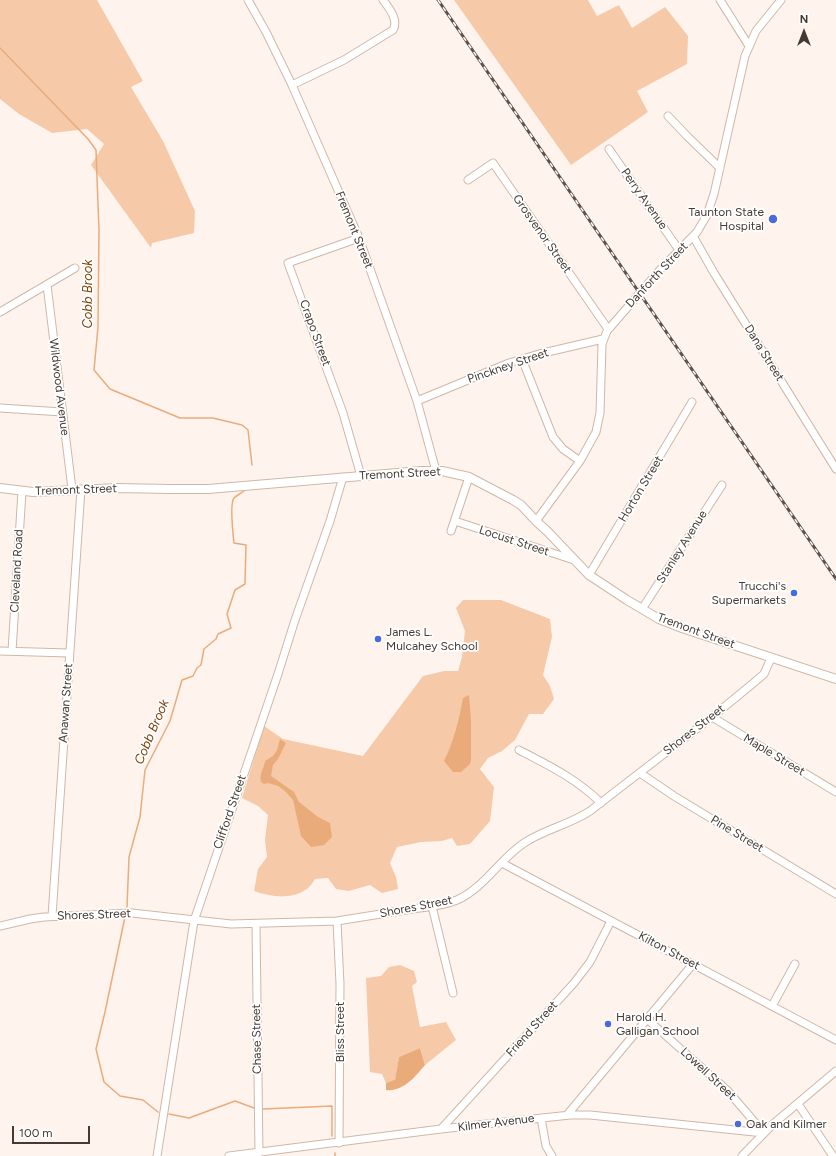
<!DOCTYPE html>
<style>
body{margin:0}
#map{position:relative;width:836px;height:1156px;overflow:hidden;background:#fff4ed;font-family:Figtree,sans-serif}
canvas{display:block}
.north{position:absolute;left:784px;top:12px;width:40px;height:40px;-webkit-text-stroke:3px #fff;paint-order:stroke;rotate:0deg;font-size:11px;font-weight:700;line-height:16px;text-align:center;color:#443a33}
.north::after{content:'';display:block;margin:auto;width:14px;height:18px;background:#443a33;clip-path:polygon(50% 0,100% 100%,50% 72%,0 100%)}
.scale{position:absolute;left:12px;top:1126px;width:78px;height:18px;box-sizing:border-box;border:2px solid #443a33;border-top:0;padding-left:5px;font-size:12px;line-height:14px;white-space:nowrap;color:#443a33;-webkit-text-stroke:3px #fff;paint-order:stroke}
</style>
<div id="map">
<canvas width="836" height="1156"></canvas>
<div class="north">N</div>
<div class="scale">100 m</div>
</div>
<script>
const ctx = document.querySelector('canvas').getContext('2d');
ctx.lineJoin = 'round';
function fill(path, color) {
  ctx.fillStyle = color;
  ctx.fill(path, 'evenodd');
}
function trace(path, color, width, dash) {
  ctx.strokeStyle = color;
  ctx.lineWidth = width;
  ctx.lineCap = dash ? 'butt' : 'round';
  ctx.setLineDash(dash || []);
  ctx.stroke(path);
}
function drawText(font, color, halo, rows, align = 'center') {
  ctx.font = font + ' Figtree,sans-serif';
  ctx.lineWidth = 3.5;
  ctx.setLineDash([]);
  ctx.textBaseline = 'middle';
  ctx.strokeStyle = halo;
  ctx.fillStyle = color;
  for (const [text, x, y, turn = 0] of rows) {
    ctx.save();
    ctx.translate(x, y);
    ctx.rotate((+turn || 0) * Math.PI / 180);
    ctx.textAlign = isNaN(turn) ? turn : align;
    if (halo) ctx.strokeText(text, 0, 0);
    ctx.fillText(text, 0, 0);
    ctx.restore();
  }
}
const green = new Path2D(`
 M0 0H97L143 81 131 87 163 141 195 211 194 233 152 243 151 248 91 165 104 144 87 129 52 133 19 114 0 99Z
 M454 0H588L597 16 619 5 632 28 665 7 688 36 687 64 637 91 648 112 571 165Z
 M463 600H501L550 619 552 637 543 675 550 686 554 699 543 714H529L515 740 502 751 488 758 480 769 494 787 490 821 470 844 457 846 452 838 442 841 421 842 397 847 390 863 396 877 398 889 382 893 370 885 349 891 336 889 328 878 315 879C313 882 310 887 307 889 291 900 271 897 254 891L258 869 267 857 265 840 268 815 258 806 242 798 264 726 283 739 363 756 423 676 444 671H458L462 657 465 631 456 608Z
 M400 965 414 971 417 982 412 986 420 1027 446 1022 456 1040 425 1065 420 1048 399 1057 395 1081 386 1083 382 1074 370 1072 366 978 381 976 389 967Z`);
const water = new Path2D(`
 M469 695 471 720V760L470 764 461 772H453L444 761C454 741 459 720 463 698Z
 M280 739 286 743 278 759 273 765 271 776 294 792 299 802 318 817 330 823 332 837 324 845 311 847 301 836 293 800 285 791 278 786 268 783 264 784 261 782C259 773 264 769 265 761L273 756 277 750Z
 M420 1048 425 1065C415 1077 403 1092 386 1090V1083L395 1080 399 1057Z`);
const stream = new Path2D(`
 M0 48 88 139 96 150 99 231 98 327 94 370 110 389 180 418H213L242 425 248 430 252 465
 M127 907 129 857 140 817 145 770 170 721 182 680 193 676 197 668 201 665 204 649 216 639 218 634 231 628 227 614 235 590 245 584 246 545 234 543C233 534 230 503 234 498 237 495 242 493 245 490
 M125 917 105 1012 96 1049 104 1082 120 1096 143 1100 158 1112
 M263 1109 332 1106V1136
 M169 1114 189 1118 235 1101 254 1108
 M335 1153V1156`);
const minor = new Path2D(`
 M248 0 266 32 292 85 359 238 417 401 436 471
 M720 0 749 46
 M292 85 344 60 393 30C399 20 389 8 383 0
 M668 116 687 136 720 168
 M609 149 679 250
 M468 180 493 163 608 329
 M693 236 714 273 836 469
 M359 238 288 263 343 413 361 476
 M47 285 72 489
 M0 312 75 268
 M522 359 553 437 563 449 580 461
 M417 401 509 363 539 354 603 339
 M0 408 62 412
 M455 521 574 560
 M536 521 580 461 596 432 600 413 602 344 607 331 659 271 697 232 707 215 714 194 745 56 756 31 781 0
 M451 531 469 477
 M589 575 692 402
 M642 609 722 485
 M0 651 69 653
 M12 651 22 491
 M712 717 836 792
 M519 750C548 765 577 779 601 803
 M640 773 674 796 836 894
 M502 863 836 1040
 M432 906 453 993
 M52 916 81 489
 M337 921 340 984 339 1143
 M256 925 259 1153
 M0 926 30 919 44 917 132 913 231 924 337 921C362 917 387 913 412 909 427 907 443 906 457 900 484 888 500 859 524 843 545 829 569 825 590 811L712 717 751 685 764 674 771 658
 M772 1006 795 964
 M647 1019 727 1090 764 1133
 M798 1104 833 1156
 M567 1115 693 964
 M541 1118 546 1146 552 1156
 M441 1129 574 983 590 962 611 921
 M157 1156 194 921 278 674 295 620 330 521 343 477
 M229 1156 441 1129 570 1115H590L764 1133
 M742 1156 772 1125 836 1071`);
const major = new Path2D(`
 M0 488 33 492 118 488 169 489H208L421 471H442L469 477 513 500 521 505 536 521 548 532 589 575 627 600 659 619 682 628 836 679`);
const rail = new Path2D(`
 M438 0 836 579`);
const markers = [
 [773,219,5,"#496ade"],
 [794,593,4,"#496ade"],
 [378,639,4,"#496ade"],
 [608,1024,4,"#496ade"],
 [738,1124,4,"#496ade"]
];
const streetNames = [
 ["Perry Avenue",644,199,55],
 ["Fremont Street",354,230,68],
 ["Grosvenor Street",542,234,55],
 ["Danforth Street",657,275,-47],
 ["Crapo Street",315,333,70],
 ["Dana Street",764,353,58],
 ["Pinckney Street",508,366,-19],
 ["Wildwood Avenue",59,387,83],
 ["Tremont Street",400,474,-3],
 ["Horton Street",641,489,-59],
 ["Tremont Street",76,490,-2],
 ["Locust Street",514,541,18],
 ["Stanley Avenue",682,547,-58],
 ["Cleveland Road",17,571,-87],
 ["Tremont Street",696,631,20],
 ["Anawan Street",66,703,-86],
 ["Shores Street",694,730,-38],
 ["Maple Street",774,755,31],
 ["Clifford Street",230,812,-71],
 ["Pine Street",737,834,31],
 ["Shores Street",416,907,-11],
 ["Shores Street",94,915,-2],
 ["Kilton Street",669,951,28],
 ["Friend Street",532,1029,-48],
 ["Bliss Street",340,1032,-90],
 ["Chase Street",257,1039,-91],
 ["Lowell Street",708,1074,43],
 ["Kilmer Avenue",496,1123,-7]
];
const poiNames = [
 ["Taunton State",764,212,"right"],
 ["Hospital",764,226,"right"],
 ["Trucchi's",786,586,"right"],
 ["Supermarkets",786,600,"right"],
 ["James L.",386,632],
 ["Mulcahey School",386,646],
 ["Harold H.",616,1017],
 ["Galligan School",616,1031],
 ["Oak and Kilmer",746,1124]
];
const waterNames = [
 ["Cobb Brook",88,294,-90],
 ["Cobb Brook",152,732,-67]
];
fill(green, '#f6c9a8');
fill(water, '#eaab7b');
trace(stream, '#eaab7b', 1.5);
trace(minor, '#cfb7a6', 9);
trace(major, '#cfb7a6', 10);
trace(minor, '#fff', 7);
trace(major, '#fff', 8);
trace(rail, '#5c524b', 3);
trace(rail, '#fff', 1.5, [4.5]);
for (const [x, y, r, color] of markers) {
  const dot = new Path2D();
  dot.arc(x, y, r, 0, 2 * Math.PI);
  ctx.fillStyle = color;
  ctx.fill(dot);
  trace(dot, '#fff', 1.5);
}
drawText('12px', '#443a33', '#fff', streetNames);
drawText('12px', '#443a33', '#fff', poiNames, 'left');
drawText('italic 13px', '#7d440b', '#fff', waterNames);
</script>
